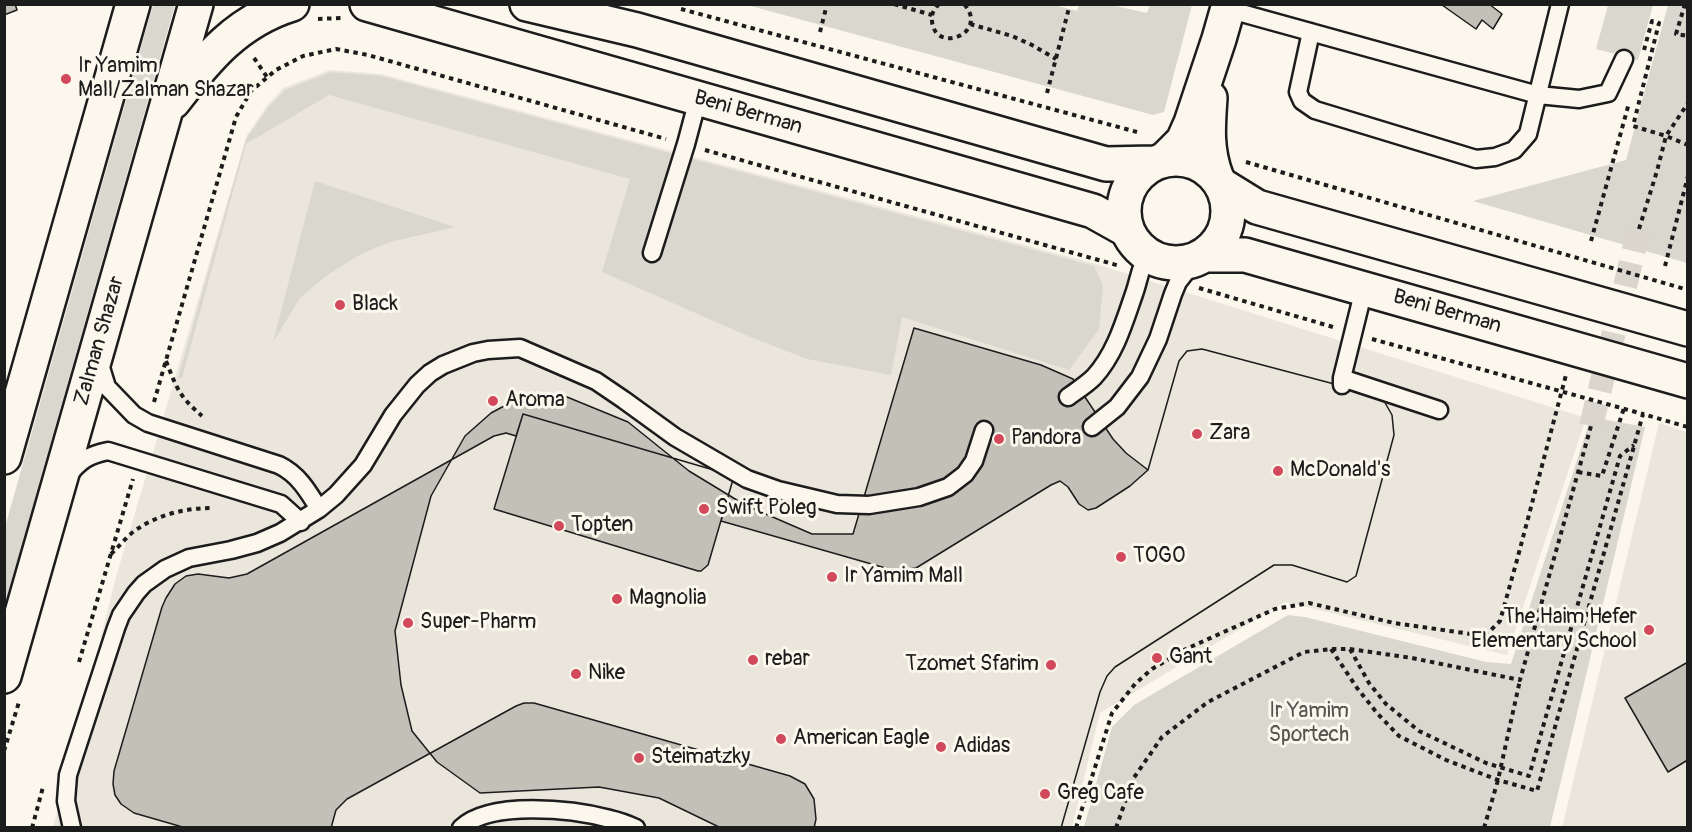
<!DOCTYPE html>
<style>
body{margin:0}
#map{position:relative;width:1692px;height:832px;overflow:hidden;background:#fbf7ec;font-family:Pangolin,sans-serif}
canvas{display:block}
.frame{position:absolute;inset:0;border:6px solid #1c1c1c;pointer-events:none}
</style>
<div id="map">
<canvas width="1692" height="832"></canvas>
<div class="frame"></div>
</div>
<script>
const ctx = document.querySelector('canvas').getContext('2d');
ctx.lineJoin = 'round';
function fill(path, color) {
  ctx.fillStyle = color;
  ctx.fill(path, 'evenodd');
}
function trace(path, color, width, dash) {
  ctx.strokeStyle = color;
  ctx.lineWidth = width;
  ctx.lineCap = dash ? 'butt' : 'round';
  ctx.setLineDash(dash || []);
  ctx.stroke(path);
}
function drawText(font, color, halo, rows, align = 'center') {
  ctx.font = font + ' Pangolin,sans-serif';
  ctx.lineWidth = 6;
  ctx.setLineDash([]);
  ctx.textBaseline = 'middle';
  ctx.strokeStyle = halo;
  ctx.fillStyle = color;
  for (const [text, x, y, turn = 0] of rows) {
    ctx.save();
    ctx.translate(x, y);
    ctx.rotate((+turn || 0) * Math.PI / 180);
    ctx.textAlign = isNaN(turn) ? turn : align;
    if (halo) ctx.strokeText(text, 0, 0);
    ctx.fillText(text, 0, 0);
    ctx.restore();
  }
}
const built = new Path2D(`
 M330 70 381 74 1096 264 1586 418 1507 655 1285 602 1100 713 1072 827 53 828 116 577 247 135 266 107 283 88Z
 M1659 423 1687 432V827L1562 828Z`);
const green = new Path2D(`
 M153 5H175L5 603V527Z
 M1054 5 1077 11 1079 5H1111L1147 13 1150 5H1192L1164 112 1153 115 747 5Z
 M1608 5H1653L1638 60 1596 49Z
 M1668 5H1687V263L1473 201 1626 160Z
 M331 72 381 76 1094 266 1103 286 1099 329 1069 370 902 317 891 375 807 359 748 336 602 272 630 179 329 95 246 144 182 378H178L246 139 268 108 285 90Z
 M315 181 455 227 390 242 361 254 326 276 300 298 273 342Z
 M1591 417 1645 427 1550 827H1084L1112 727 1134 705 1288 615 1305 617 1486 662 1511 664Z`);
const building = new Path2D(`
 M4 4H15L17 10 4 15Z
 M1489 4 1502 14 1493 29 1482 20 1476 29 1442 5Z
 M914 328 1041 365 1073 379 1113 439 1126 453 1148 470 1179 361 1187 351 1202 349 1372 394 1384 401 1392 415 1394 435 1356 576 1347 582 1292 565H1274L1115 667 1107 676 1100 692 1061 828H721L659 798 599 787 480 793 437 762 412 731 401 685 395 631 431 496 465 436 491 413 521 397H567L628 422 689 471 745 505 812 534H853Z
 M1202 349 1372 394 1384 401 1392 415 1394 435 1356 576 1347 582 1292 565H1274L1115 667 1107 676 1100 692 1061 828H814L816 819 814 799 805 784 790 776 534 703H524L516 706 347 799 336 810 331 828H186L134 813 121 804 115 795 113 784 114 771 162 607 166 598 175 584 186 576 198 574 229 578 247 574 494 436 506 433 516 436 523 414 734 476 721 521 896 571 916 568 1051 485 1060 481 1068 487 1079 504 1088 510 1096 508 1130 486 1148 470 1179 361 1187 351Z
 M523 414 734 476 708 565 701 571H698L494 509Z
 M1688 662V763L1686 761 1668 772 1625 698Z`);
const pedestrianTunnel = new Path2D(`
 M1591 426 1639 229`);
const path = new Path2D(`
 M894 4 932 15
 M939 4C934 9 931 14 932 21 935 55 990 33 964 4
 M1685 4 1676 34 1688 36
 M681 9 1137 132
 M318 19 341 18
 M970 24 1012 36 1032 45 1056 59
 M820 32 827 4
 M1644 50 1652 21 1659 23 1633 126 1666 136 1688 145
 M254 58 267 77
 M1047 93 1070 4
 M705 150 1120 266
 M1246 162 1688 290
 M1639 229 1657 171 1666 136 1688 103
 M1591 241 1629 103
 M1665 266 1688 176
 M1199 288 1333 327
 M1372 339 1643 414
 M166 361C177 389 179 396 202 416
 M154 402 236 117 251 91 276 70 303 56 336 49 368 55 666 139
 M1578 472 1602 476 1624 408
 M111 554C120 546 128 534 139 528 160 514 187 508 212 508
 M1331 649 1357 688 1377 713 1399 736 1446 760 1498 780 1537 791 1643 414 1688 427
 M1350 649 1369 683 1386 704 1419 731 1486 763 1529 776 1620 456 1634 445
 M79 662 133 479
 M4 751 19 702
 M32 828 43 787
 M1076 828 1112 713 1135 684 1152 669 1186 649 1275 609 1309 603 1394 623 1485 636 1500 621 1517 560 1566 375
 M1116 828 1133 779 1162 737 1208 702 1304 652 1331 649H1350L1412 658 1520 680 1591 426
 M1484 828 1498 780 1520 680`);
const service = new Path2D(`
 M1227 9 1538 95 1579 99 1608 93 1624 59
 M1311 32 1298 92 1302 101 1315 110 1476 159 1495 157 1514 150 1528 134 1560 4
 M652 253 686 144 698 99
 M99 361 107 387 134 415 148 423 279 465C298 474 308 491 319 509
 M1342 378 1439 410
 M1342 385V378L1364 289
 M1068 397C1076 391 1086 385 1094 377 1115 354 1124 323 1134 294 1139 280 1140 267 1148 254
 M1092 427 1117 407 1140 377 1158 339 1173 294 1178 282 1196 259
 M68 476C80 460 89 455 108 451L281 504 301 522
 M72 828 66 801 68 775 116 628 121 615 136 593 144 584 165 569 189 558 231 550 257 543 280 533 319 509 336 495 363 465 393 415 417 385 430 373 443 365 473 353 488 350 520 348 596 381 624 400 675 437 747 479 778 490 837 504 869 505 919 497 948 487 965 474 974 461 984 430
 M461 828C490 800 573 809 610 819 619 821 627 824 636 828`);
const minor = new Path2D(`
 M1210 98C1208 126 1206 149 1216 176
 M1164 160 1183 141 1191 123 1219 39 1229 4`);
const tertiary = new Path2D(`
 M367 4 1093 211 1127 230
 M527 4 637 30 1106 164 1153 163
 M173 102C207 58 237 21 292 4
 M1124 211a52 52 0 1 1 104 0a52 52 0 1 1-104 0Z
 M1223 186 1257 207 1688 329
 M1204 255H1245L1688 381
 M4 457 133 4
 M4 676 196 4`);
const markers = [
 [66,79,6,"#d1495b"],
 [340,305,6,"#d1495b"],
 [493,401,6,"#d1495b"],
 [1197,434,6,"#d1495b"],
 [999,439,6,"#d1495b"],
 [1278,471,6,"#d1495b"],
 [704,509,6,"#d1495b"],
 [559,526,6,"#d1495b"],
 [1121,557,6,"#d1495b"],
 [832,577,6,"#d1495b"],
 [617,599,6,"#d1495b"],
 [408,623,6,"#d1495b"],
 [1649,630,6,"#d1495b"],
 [1157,658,6,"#d1495b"],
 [753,660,6,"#d1495b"],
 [1051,665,6,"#d1495b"],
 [576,674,6,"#d1495b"],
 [781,739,6,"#d1495b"],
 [941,747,6,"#d1495b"],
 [639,758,6,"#d1495b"],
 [1045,794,6,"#d1495b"]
];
const poiNames = [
 ["Ir Yamim",78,67],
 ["Mall/Zalman Shazar",78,91],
 ["Black",352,305],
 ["Aroma",505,401],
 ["Zara",1209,434],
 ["Pandora",1011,439],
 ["McDonald's",1290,471],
 ["Swift Poleg",716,509],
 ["Topten",571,526],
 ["TOGO",1133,557],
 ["Ir Yamim Mall",844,577],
 ["Magnolia",629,599],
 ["The Haim Hefer",1637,618,"right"],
 ["Elementary School",1637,642,"right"],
 ["Super-Pharm",420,623],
 ["Gant",1169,658],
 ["rebar",765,660],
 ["Tzomet Sfarim",1039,665,"right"],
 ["Nike",588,674],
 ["American Eagle",793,739],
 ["Adidas",953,747],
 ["Steimatzky",651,758],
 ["Greg Cafe",1057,794]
];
const streetNames = [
 ["Beni Berman",748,113,16],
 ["Beni Berman",1447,312,16],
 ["Zalman Shazar",100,341,-74]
];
const parkNames = [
 ["Ir Yamim",1309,712],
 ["Sportech",1309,736]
];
fill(built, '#eae6dc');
fill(green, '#dad7ce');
fill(building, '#c3c0b8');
trace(building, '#1c1c1c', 1.5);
trace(pedestrianTunnel, '#dad6cd', 24, [24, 12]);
trace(service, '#1c1c1c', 21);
trace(minor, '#1c1c1c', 38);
trace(tertiary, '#1c1c1c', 38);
trace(path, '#1c1c1c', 4, [4.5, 4.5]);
trace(service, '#fbf7ec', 16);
trace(minor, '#fbf7ec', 33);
trace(tertiary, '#fbf7ec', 33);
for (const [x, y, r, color] of markers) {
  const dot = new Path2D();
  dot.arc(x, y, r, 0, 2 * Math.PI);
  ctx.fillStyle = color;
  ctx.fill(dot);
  trace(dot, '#fbf7ec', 2);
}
drawText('21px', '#1c1c1c', '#fbf7ec', poiNames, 'left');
drawText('21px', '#1c1c1c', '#fbf7ec', streetNames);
drawText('21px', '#555451', '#fbf7ec', parkNames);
</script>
